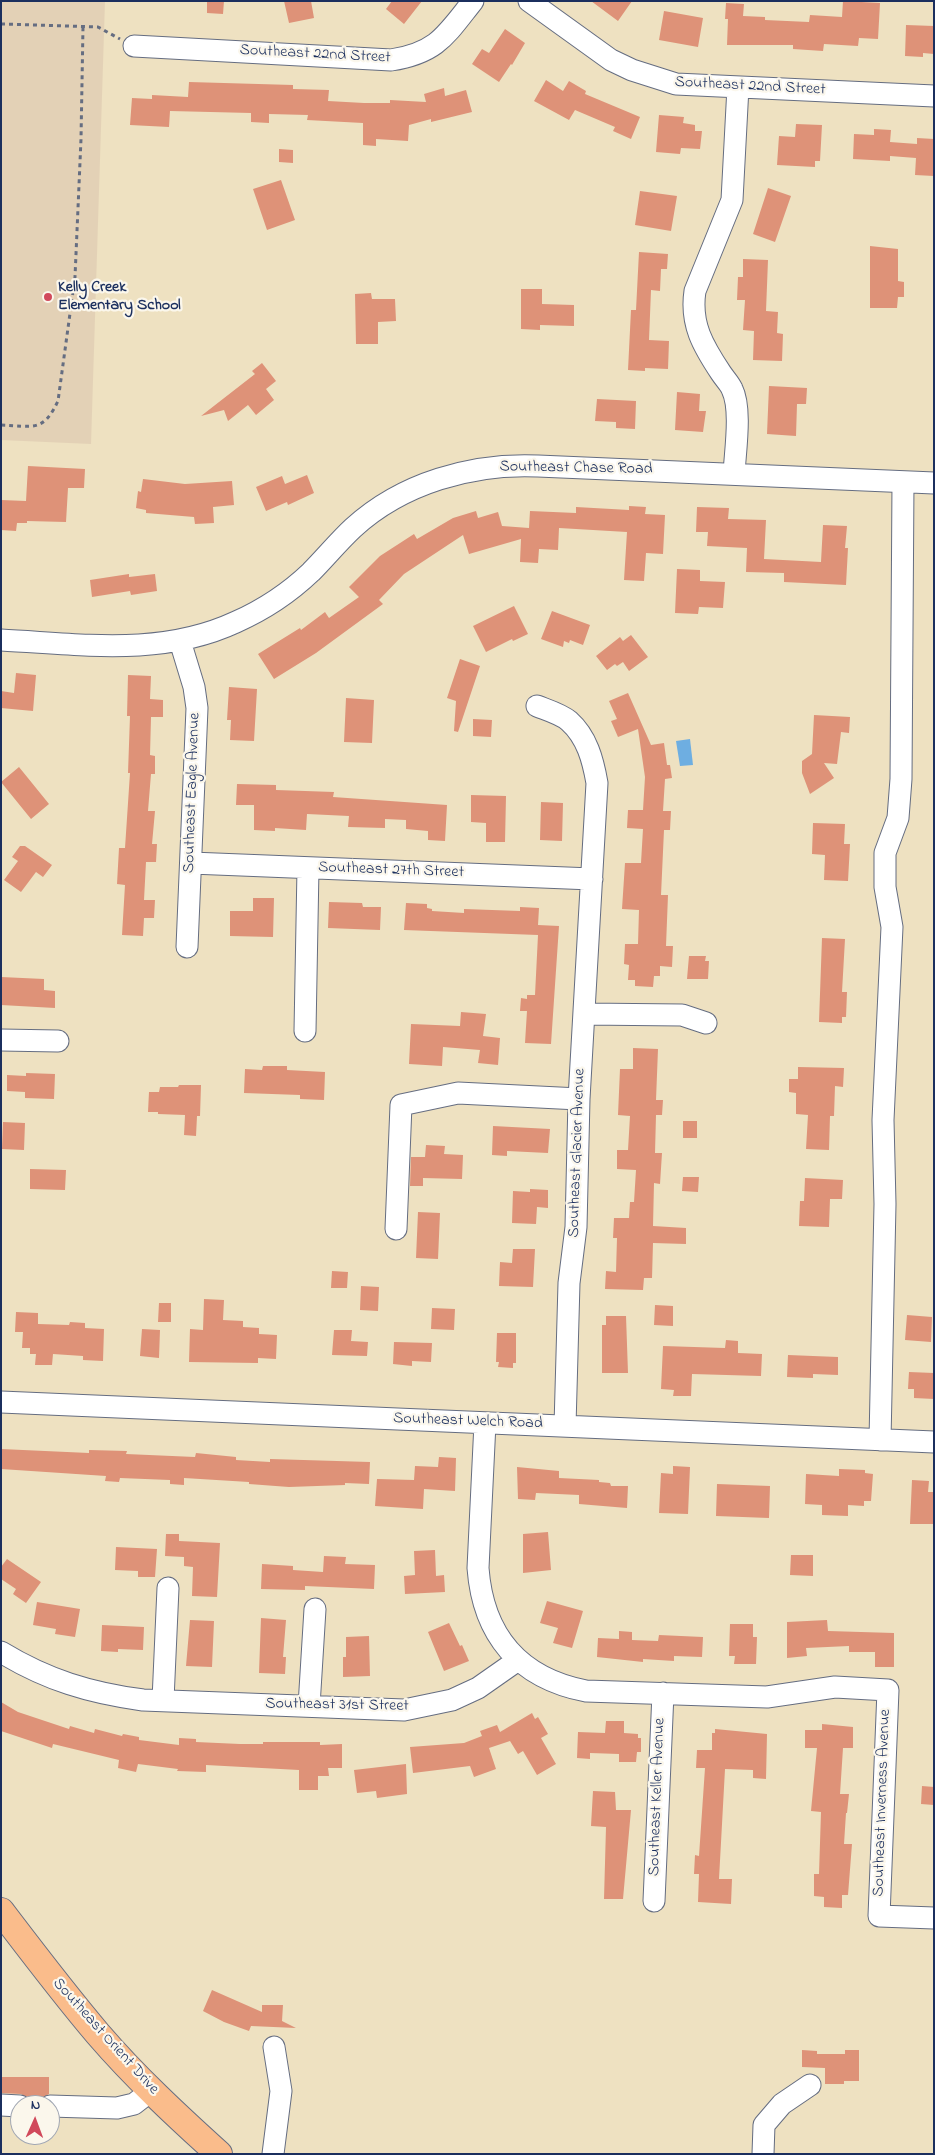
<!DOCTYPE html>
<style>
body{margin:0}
#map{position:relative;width:935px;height:2155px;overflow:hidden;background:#eee1c1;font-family:"Indie Flower",sans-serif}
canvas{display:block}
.frame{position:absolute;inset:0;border:2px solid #1b2f5e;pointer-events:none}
.north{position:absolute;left:10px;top:2095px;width:50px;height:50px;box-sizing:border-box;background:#fbf7ec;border:1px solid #a1a7b3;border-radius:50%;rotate:2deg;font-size:14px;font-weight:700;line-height:20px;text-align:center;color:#1b2f5e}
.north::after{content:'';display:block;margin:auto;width:18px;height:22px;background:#d1495b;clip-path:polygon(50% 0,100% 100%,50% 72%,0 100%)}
</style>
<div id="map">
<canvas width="935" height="2155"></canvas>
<div class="frame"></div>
<div class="north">N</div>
</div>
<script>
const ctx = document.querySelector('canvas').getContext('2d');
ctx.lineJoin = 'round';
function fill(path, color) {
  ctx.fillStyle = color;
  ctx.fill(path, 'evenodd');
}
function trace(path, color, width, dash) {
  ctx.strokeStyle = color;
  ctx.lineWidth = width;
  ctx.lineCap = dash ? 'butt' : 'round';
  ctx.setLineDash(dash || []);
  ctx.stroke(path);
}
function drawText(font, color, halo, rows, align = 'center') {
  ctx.font = font + ' "Indie Flower",sans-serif';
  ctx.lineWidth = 4.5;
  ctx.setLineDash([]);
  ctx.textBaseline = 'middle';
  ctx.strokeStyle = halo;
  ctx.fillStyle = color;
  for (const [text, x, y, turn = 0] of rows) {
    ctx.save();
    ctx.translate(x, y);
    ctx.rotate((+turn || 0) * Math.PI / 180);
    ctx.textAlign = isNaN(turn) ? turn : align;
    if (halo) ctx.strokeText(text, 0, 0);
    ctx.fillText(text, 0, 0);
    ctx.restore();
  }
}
const built = new Path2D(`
 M1 1H105L91 444 1 440Z`);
const water = new Path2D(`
 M690 739 693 765 680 766 676 741Z`);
const building = new Path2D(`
 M207 1H224L223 14 207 13Z
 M284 1H311L314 18 289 23Z
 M392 1H422L404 24 386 9Z
 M591 1H632L618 21Z
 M843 1 880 3 878 39 859 38 858 46 824 44 823 51 793 49V45H727L728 19H725L726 3 744 4 743 16 765 17V20L809 22 810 15 842 17Z
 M664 11 703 18 698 47 659 40Z
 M906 25 934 26V54L923 53V57L905 56Z
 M505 29 525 43 512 65 511 64 499 82 472 64 482 49 489 53Z
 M546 80 563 91 569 81 586 91 585 94 640 117 631 139 613 131 615 127 575 110 569 120 534 101Z
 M189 82 293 85V89L329 90 328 101 364 103H390V100L426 102 424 94 444 88 445 96 466 90 472 112 431 122V119L409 125 408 141 376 139V146L363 145V123L307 120 308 115 269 114V123L251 122V113L170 111 169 127 130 125 132 98 152 99V95L188 97Z
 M659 115 684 117 683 123 695 125V131H702L700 149 681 148 680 154 656 152Z
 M796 124 822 125 820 161H815V167L777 165 779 136 795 137Z
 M874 129 891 130 890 142 917 144V138L934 139V176L915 175 916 158 890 156V161L853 159 854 134 874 135Z
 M279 149 293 150V163L279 162Z
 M281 180 295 220 267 230 253 189Z
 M768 188 791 196 775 242 753 234Z
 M640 191 677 196 671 231 635 225Z
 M870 246 898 249V281L904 282V297H898L897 308H870Z
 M639 252 668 254 667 269H661L660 291 651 290 649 340 669 341 668 369 645 368V371L628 370 631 310H636Z
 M743 259 768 260 766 311 778 312 777 333 783 334 782 361 753 360 754 331 743 330 745 300H737L738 277H743Z
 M521 289H542V304L574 305V326L540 325V330L521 329Z
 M371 293 372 299H395L396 321 378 322V344H356L355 294Z
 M262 363 276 381 266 389 274 400 256 415 248 405 228 421 224 410 201 416 255 374 252 371Z
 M769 386 807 388 806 404H797L796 436 767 434Z
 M677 392 700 394 699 411H706L703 432 675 430Z
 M597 399 636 401 635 429 616 428V422L595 421Z
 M28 466 85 469 84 488H68L66 522 27 521V523H17L16 531 1 530V500L26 501Z
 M307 475 314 493 288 505 287 502 266 511 256 487 282 476 285 484Z
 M143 479 185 484 232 481 234 505 213 507 214 523 195 524 194 517 146 513V510L136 508 138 491 141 492Z
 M629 506 646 507 645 514 665 515 663 554 646 553 644 581 624 580 627 532 559 528 558 550 539 549 538 563 520 562 521 539 469 554 463 535 404 574 379 600 383 604 316 653 274 679 258 654 300 628 301 630 325 612 329 618 359 597 349 587 380 556 414 534 417 539 453 518 476 511 478 518 498 512 502 526 529 528 530 511 576 513V507L629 510Z
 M697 507 729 508 728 519 766 520 764 559 821 562 823 525 847 526 845 548H848L846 585 784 582V573L746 572 747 548 707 546 708 532H696Z
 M677 569 700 570V581L725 582 723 608 699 607 698 614 675 613Z
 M129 574V577L155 574 157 591 131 595 130 591 92 597 90 580Z
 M514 606 528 634 513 641 512 639 486 652 473 626Z
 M552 611 590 625 583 645 570 640 569 643 564 641 563 647 541 639Z
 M631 635 648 657 629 671 623 662 617 666 615 664 607 670 596 656 620 637 623 641Z
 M460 659 480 666 458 732 454 731 456 701 447 698Z
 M16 673 36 675 33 711 1 708V691L14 693Z
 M128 675 151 676 150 699 163 700V717H151L150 755 155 756V774H151L148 811H155L152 844H157L156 862H146L144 900H155L154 918H144L143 936 122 935 125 885 117 884 119 848H125L130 773H128L130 716H127Z
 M229 687 257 689 254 741 230 740 231 720H227Z
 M628 693 651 745 664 743 667 765H670L672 778 665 779 663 811H671L670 830H664L661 895H668L666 946H673L672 967 660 966V976H654L653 987 635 986V980H628L629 965 624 964 625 944H638L639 910 622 909 625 863H641L643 829 627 828 628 810H643L645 777 638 729 618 737 611 721 617 719 609 701Z
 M346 698 374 700 372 743 344 742Z
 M814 715 850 717 849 733 841 732 837 764 824 763 834 778 810 794 802 773V761L812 754Z
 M473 719 492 720 491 737 473 736Z
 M19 767 49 804 31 819 1 782Z
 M237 784 276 785V790L334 792 333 797 447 805 445 841 428 840V831L406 829V820L385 819V828L348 827 349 816 307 814 306 830 275 828V831L254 830V805H236Z
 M471 795 506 796 505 842H486V823L471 822Z
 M541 802 563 803 562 841 540 840Z
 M813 823 845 824 844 844H850L848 881 824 880 825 855 812 854Z
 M20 846H25L52 865 43 877 36 872 21 892 4 880 18 861 12 857Z
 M253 898H274L273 937 230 936V911H253Z
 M329 902 362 903 363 907H381L380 930 328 928Z
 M406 903 427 904V908L432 909V911L464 913V909L520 911V907L539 908 538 925 559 926 551 1044 525 1043 527 1011H520L521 998 527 999V995H535L538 935 404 930Z
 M822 938 845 939 842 992H847L846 1017H842V1023L819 1022Z
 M689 956H706L705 961H709L708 979H687Z
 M1 977 44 979V990L55 991V1008L1 1005Z
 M461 1012 486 1014 483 1036 500 1038 498 1065 478 1063 480 1050 443 1047 442 1066 409 1064 411 1024 460 1026Z
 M633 1048 658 1049 656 1100H663L662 1115H656L655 1153H662L660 1184 654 1183 653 1226 686 1228V1244L653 1243 652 1278H644L643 1290 605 1289 606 1271 616 1272 617 1238H613L614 1218H629L630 1202H634L636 1170 617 1169V1150H628L630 1116 618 1115 620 1069H633Z
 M263 1066H287V1070L325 1072 324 1100 300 1099V1095L244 1093 245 1069 262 1070Z
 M798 1067 844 1068 843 1087 835 1086 834 1116H830L829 1150 806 1149 808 1115 796 1114V1093L789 1092V1079H798Z
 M26 1073 55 1074 54 1099 25 1098V1092L7 1091V1075L26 1076Z
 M179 1085H201L200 1116H197L196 1136 184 1135 185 1115 158 1114V1112H148L149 1092H159L160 1087H178Z
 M683 1121H697V1138H683Z
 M3 1122 25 1123 24 1150 2 1149Z
 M493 1126 550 1129 548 1153 507 1151V1156L492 1155Z
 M426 1145 445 1146 444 1154 463 1155 462 1179 423 1178V1186H410L411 1157H425Z
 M30 1169 66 1170 65 1190 30 1189Z
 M683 1177H699L698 1192 682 1191Z
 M805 1178 843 1180 842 1199H830L829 1227 799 1226 800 1201H804Z
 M530 1189 548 1190V1208L537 1207 536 1224 512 1223 513 1191 530 1192Z
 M418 1212 440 1213 438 1259 416 1258Z
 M513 1249H535L533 1287 499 1286 500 1262 512 1263Z
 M332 1271 348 1272 347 1288H331Z
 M361 1286 379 1287 378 1311 360 1310Z
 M204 1299 224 1300 223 1320 243 1321V1327L259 1328V1334L277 1335 276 1359 258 1358V1363L189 1362 190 1329 203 1330Z
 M159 1303H171V1322H158Z
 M655 1305 673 1306V1326L654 1325Z
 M432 1308 455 1309 454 1330 431 1329Z
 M16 1312 38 1313V1324L69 1325 70 1322 85 1323V1328L104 1329 103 1361 83 1360V1356L53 1354 52 1365H35L36 1354H30V1348H22L23 1332H15Z
 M907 1315 932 1317 931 1342 905 1340Z
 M606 1316H626L628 1373H602V1325H606Z
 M142 1329 160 1330 159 1358 140 1356Z
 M334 1330H352L351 1341 368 1342 367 1356 332 1355Z
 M497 1333H516V1363H513V1368L498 1367 499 1362H496Z
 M726 1340 738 1341V1353L762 1354 761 1376 692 1374 691 1396H673L674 1390 661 1389 663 1346 725 1348Z
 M394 1342 432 1343 431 1362 412 1361V1366L393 1364Z
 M788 1355 838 1357V1375L813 1374V1378L787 1377Z
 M909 1372 934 1373V1399L914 1398V1389H908Z
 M1 1449 89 1453V1450L127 1451 126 1454 195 1457 196 1453 236 1457V1460L270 1462V1459L370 1462 369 1484 345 1483V1485L289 1487 249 1484V1482L184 1478V1485L170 1484V1480L120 1478 119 1482 105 1481 106 1476 1 1469Z
 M439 1457 456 1458 455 1491 424 1489 423 1509 375 1506 377 1479 414 1480 415 1466 438 1467Z
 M673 1466 690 1467 688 1514 659 1513 661 1473 673 1474Z
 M517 1467 559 1471V1478L599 1480V1482L610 1483 611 1486H628L627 1508 579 1504V1495L536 1493 535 1500 518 1499Z
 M839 1469 865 1470V1473L873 1474 871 1501H864V1506L848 1505V1516L822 1515V1505L805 1504 806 1474 839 1476Z
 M912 1480 929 1481 928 1492H934V1524H910Z
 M717 1484 770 1486 769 1518 716 1516Z
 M548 1532 551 1570 523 1573V1534Z
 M166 1534H179V1541L220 1543 217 1597 192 1596 193 1567 184 1566V1557L165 1556Z
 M116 1547 157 1549 155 1577H138V1571L115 1570Z
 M435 1550 436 1576 444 1575 445 1592 405 1594 404 1576 415 1575 414 1551Z
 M791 1555H813V1576L790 1575Z
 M324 1556 346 1557 345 1564 375 1565 374 1589 305 1586V1590L261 1589 262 1564 293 1566V1570L323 1572Z
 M7 1559 41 1582 26 1603 13 1594 16 1589 1 1579V1567Z
 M547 1601 583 1611 572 1648 553 1643 558 1628 540 1623Z
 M37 1602 80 1609 75 1637 55 1634 56 1629 33 1625Z
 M261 1618 286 1620 283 1657H286L285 1674 259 1673Z
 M190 1620 214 1621 212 1667 186 1666Z
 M827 1620 828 1631 894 1633V1667H875V1652H849V1646L806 1648 807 1656 787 1658V1622Z
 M449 1623 460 1646 462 1645 469 1661 444 1671 428 1632Z
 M730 1624H753V1637H757L756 1664H734L735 1656H729Z
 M102 1625 144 1627 143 1650 118 1649V1652L101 1651Z
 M619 1631 632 1632V1640L658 1641 659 1635 703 1637 702 1657 674 1656V1661L643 1659V1662L597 1657 598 1638 619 1639Z
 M369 1636 370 1676 343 1677V1657H346V1637Z
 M1 1702 18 1712 69 1729 70 1726 94 1733 95 1729 122 1736 123 1734 139 1737V1740L179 1745V1738L196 1739V1742L240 1744H263V1742H320V1745L342 1744V1768H328L329 1776H318V1790H299V1770L206 1765V1772L177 1771 178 1769 138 1764 136 1772 118 1768 119 1760 53 1744 52 1748 1 1731Z
 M532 1713 535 1719 538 1717 548 1734 541 1738 556 1764 537 1775 523 1751 518 1754 510 1741 489 1748 496 1769 474 1777 470 1766 413 1773 410 1747 464 1743 482 1736 480 1731 497 1725 500 1732Z
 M606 1721H624V1733L638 1734V1738H641V1752H637L636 1762H619V1754L590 1753V1759L577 1758 578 1732 605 1733Z
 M822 1724 853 1727V1748H843L840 1794H849L847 1813H846L844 1844H852L848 1895H842V1908L824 1907V1897L814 1896V1874H819L821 1812 811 1811 817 1748H805V1730H822Z
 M715 1729 767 1734 766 1779 753 1778V1770L725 1769 719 1879H732L731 1904 698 1902 699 1874H694L695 1855 699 1856 705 1768H696L697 1750H712V1733H715Z
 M406 1764 407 1794 377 1798 376 1791 357 1793 354 1770Z
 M922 1786 934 1787V1805L921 1804Z
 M593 1791 615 1792 616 1810H631L623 1899H604L606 1827 591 1826Z
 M212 1990 262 2012V2005H283L282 2021 296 2028 251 2026 249 2031 224 2022 203 2011Z
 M802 2050 817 2051V2054H845V2050H859V2081H844V2084H825V2068L802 2067Z
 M1 2077H49V2094L40 2099H30L21 2094 1 2093Z`);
const path = new Path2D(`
 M1 24 98 27 120 39
 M1 425C33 426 43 433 58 401L75 277 81 139 83 27`);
const minor = new Path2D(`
 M529 1 611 60 632 70 676 84 934 96
 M134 46 391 60C437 53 446 35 473 1
 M734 474C735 452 742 409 732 389 730 384 725 379 721 373 703 346 690 324 695 291L732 200 738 87
 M1 640C81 644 161 657 236 622 263 610 289 593 311 572 325 558 338 542 353 528 402 483 472 463 538 466L934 483
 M180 641 194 687 197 708 187 947
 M537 706C547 710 561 714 569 721 587 737 593 760 597 783L579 1099 576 1227 569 1283 565 1426
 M191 863 592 879
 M585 1014 682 1015 706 1023
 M305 1031 308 868
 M1 1040 58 1041
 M396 1229 401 1105 458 1093 579 1099
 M1 1402 934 1442
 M485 1423 478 1568C483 1635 519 1678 586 1691L767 1697 835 1687 888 1690 879 1916 934 1918
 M880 1440 885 1204 883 1120 892 927 885 887V853L898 818 901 779 903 482
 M1 1652C47 1680 90 1693 143 1700L404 1710 452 1700 478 1688 518 1660
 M163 1700 168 1588
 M309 1706 315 1609
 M654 1901 663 1693
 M1 2105 20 2106
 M50 2106 117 2108 134 2104 152 2090
 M273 2154 281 2091 274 2047
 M763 2154 764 2125 782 2104 810 2085`);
const major = new Path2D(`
 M1 1911C33 1953 64 1994 98 2034 135 2077 177 2116 219 2154`);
const markers = [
 [48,297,5,"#d1495b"]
];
const streetNames = [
 ["Southeast 22nd Street",315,55,3],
 ["Southeast 22nd Street",750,87,3],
 ["Southeast Chase Road",576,469,1],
 ["Southeast Eagle Avenue",193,793,-88],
 ["Southeast 27th Street",391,871,2],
 ["Southeast Glacier Avenue",578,1153,-88],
 ["Southeast Welch Road",468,1422,2],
 ["Southeast 31st Street",337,1706,1],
 ["Southeast Keller Avenue",658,1797,-88],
 ["Southeast Inverness Avenue",883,1803,-88],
 ["Southeast Orient Drive",105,2037,48]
];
const poiNames = [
 ["Kelly Creek",58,288],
 ["Elementary School",58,306]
];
fill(built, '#e3d1b6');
fill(water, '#6eaee1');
fill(building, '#de9278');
trace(minor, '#656d81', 23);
trace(major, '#656d81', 28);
trace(path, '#656d81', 3, [4, 4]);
trace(minor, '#fff', 21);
trace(major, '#fabc8b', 26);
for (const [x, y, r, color] of markers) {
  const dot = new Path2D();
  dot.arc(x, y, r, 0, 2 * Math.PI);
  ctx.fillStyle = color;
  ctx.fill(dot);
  trace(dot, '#fbf7ec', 2);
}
drawText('16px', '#1b2f5e', '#fbf7ec', streetNames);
drawText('bold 16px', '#1b2f5e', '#fbf7ec', poiNames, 'left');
</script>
